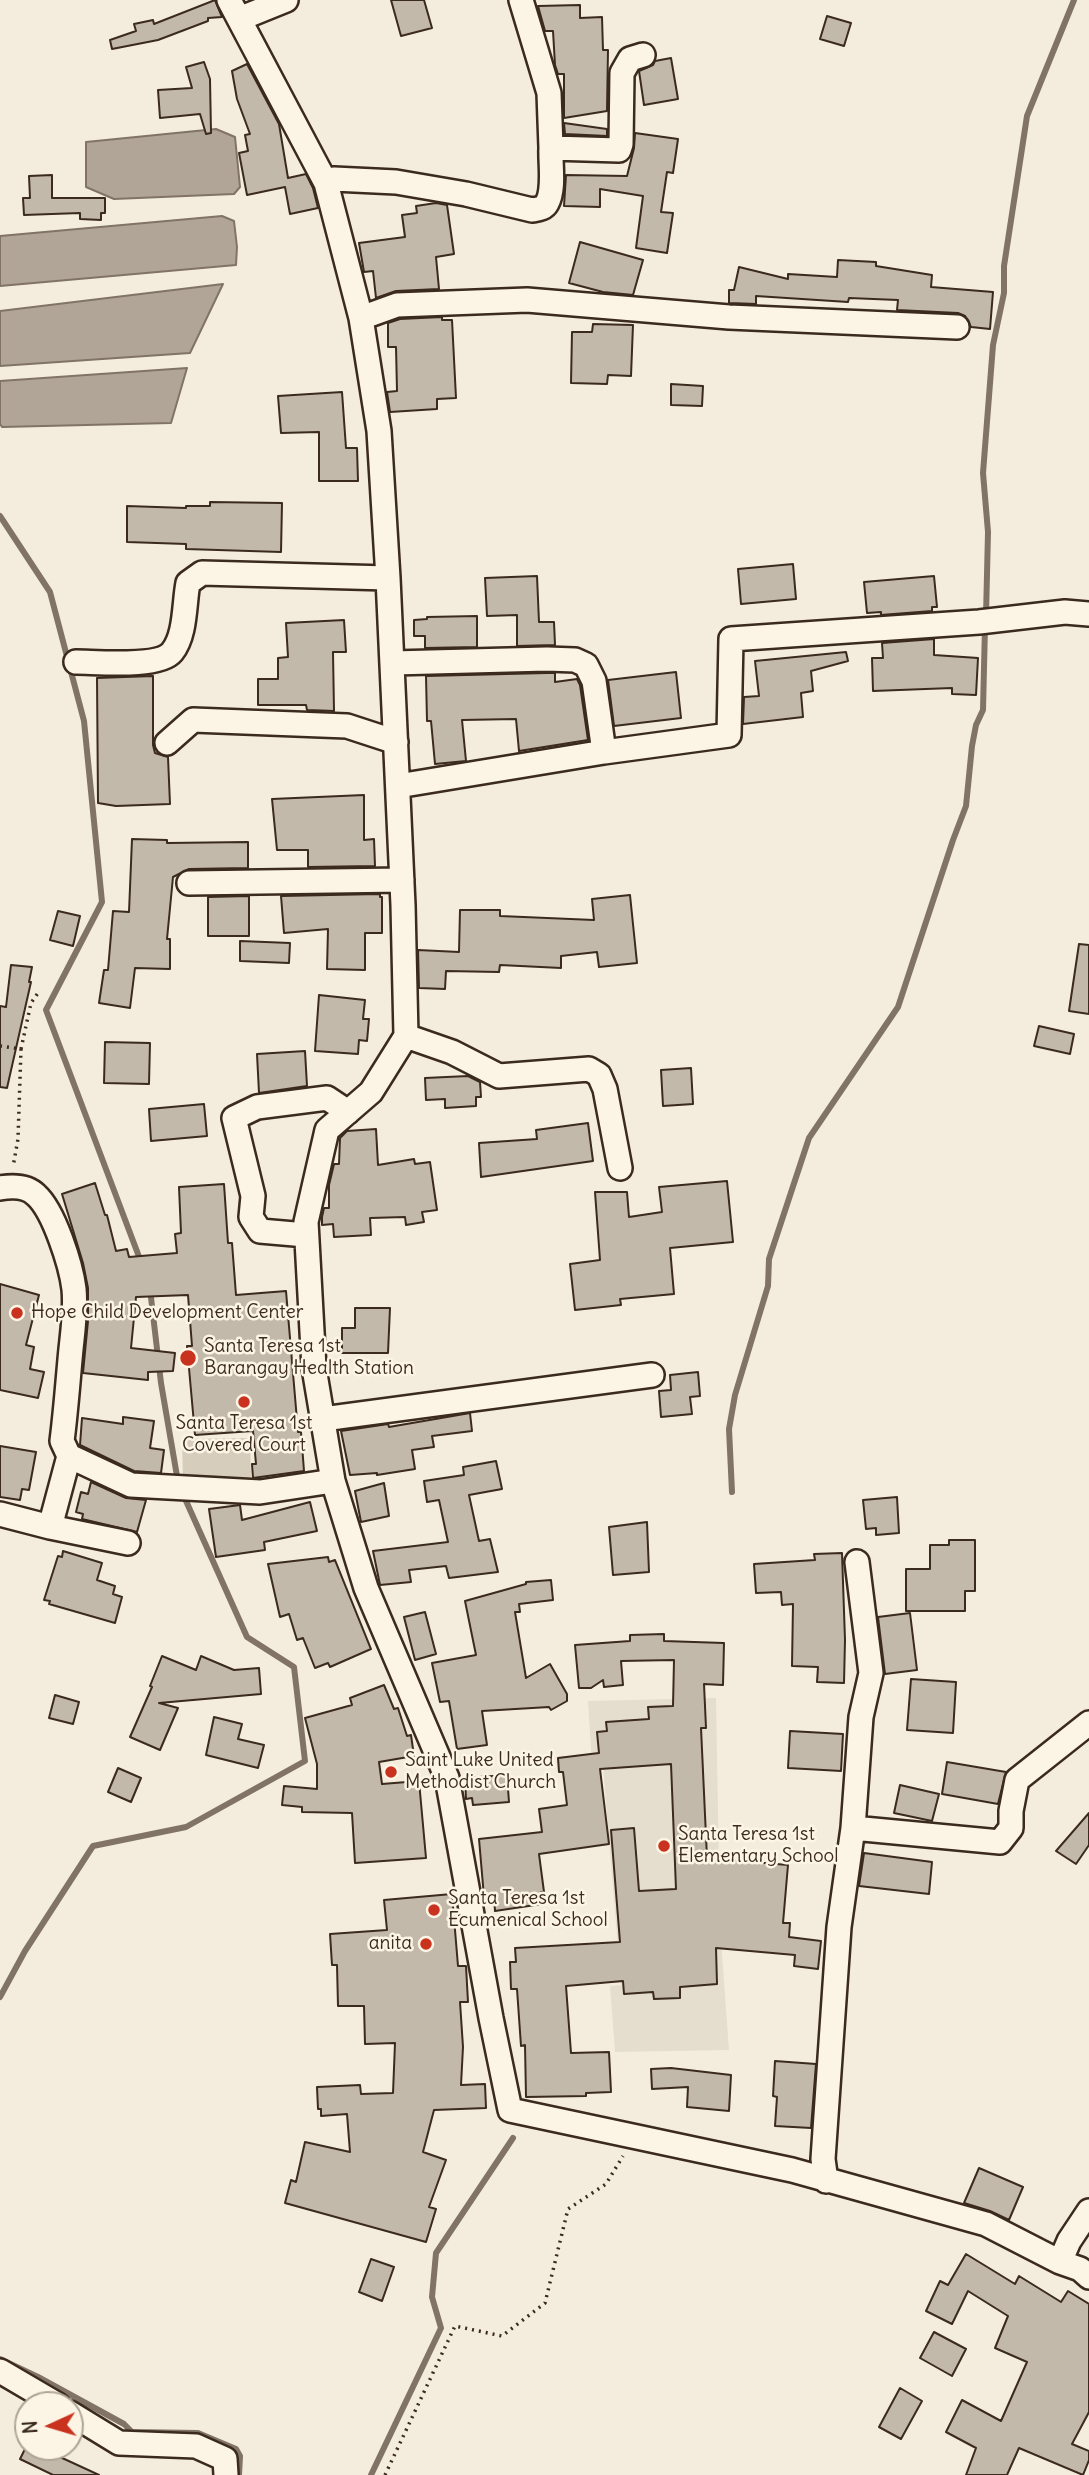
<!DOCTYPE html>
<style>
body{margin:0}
#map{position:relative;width:1089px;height:2475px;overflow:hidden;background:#f4eddd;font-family:Delius,sans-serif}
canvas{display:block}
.north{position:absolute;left:14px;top:2391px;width:70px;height:70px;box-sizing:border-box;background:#fcf5e5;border:2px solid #afa495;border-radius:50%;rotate:266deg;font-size:19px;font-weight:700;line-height:28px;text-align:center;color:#3b2a1e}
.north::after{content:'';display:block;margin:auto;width:24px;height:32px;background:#c8321e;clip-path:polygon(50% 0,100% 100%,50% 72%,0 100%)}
</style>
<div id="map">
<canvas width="1089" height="2475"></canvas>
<div class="north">N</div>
</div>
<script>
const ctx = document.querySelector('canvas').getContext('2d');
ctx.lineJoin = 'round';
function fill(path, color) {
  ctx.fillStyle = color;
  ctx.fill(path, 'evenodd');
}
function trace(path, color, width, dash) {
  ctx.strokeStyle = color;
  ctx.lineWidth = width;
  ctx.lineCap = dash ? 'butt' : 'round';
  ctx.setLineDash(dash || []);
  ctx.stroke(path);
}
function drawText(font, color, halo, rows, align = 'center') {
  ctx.font = font + ' Delius,sans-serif';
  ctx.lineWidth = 5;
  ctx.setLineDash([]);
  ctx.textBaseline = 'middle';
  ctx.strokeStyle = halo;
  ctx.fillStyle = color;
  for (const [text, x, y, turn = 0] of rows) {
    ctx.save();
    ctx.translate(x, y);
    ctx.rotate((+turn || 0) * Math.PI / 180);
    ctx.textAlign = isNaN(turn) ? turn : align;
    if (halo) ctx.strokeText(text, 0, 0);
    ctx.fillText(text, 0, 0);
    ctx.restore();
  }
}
const built = new Path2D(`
 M716 1698 720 1926 729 2050 615 2052 610 1986 621 1985 603 1765H592L588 1701Z`);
const green = new Path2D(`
 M250 1438 251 1479 183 1481 182 1439Z`);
const water = new Path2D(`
 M216 129 235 137 240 187 234 194 114 199 86 187V142Z
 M222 216 234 221 237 247 236 265 0 286V236Z
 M223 284 190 353 0 366V311Z
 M187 368 171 423 2 427 0 424V381Z`);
const stream = new Path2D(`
 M0 516 50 592 84 721 102 902 46 1010 141 1262
 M986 616 988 532 983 473 993 345 1004 293V266L1027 116 1074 0
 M150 1289 161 1383 178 1482
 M732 1492 729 1429 735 1395 768 1286 769 1259 809 1138 898 1007 953 840 966 806 972 746 976 725 983 710 985 626
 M0 1997 25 1951 93 1846 186 1827 305 1761 294 1667 247 1637 182 1492
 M0 2359 38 2377 124 2424 132 2432 198 2433 236 2449 240 2456 239 2475
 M371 2475 441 2328 432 2297 436 2253 513 2138`);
const building = new Path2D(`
 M215 0 222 17 208 18V21L158 40 112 49 110 40 136 31 134 24 153 20 154 24Z
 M391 0H424L432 28 401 36Z
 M580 5V18L602 17 603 50H608L607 111 564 118V74H558L555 65 553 31H545L538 6Z
 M827 16 851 23 844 46 820 39Z
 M671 58 678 99 644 105 639 71 653 65 655 61Z
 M204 62 210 79 211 133 206 134 200 114 160 118 158 90 192 88 186 67Z
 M247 64 279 124 288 178 306 174 313 188 318 208 290 214 285 187 247 195 239 153 248 151 245 135 250 134 237 99 232 71Z
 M564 123 607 129V136L565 134Z
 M635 133 678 139 673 173 667 172 661 212 673 213 667 253 636 248 643 196 600 189V207L564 206 566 175 627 176 634 148Z
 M52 175V198H105V213H101V220L80 219V213L24 215 23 198H30L29 176Z
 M436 203 447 205 454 254 436 257 439 289 396 291 376 298 373 271 364 272 359 243 405 237 402 215 417 213 416 206Z
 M580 242 643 260 633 295 603 292 569 283Z
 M838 260 876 262V266L932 275 931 287 993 292 990 329 971 327 965 316 958 313 897 310 898 300 849 298 848 302 756 296V304L729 303V290H734L739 267 788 279V274L837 277Z
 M442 317V320H452L456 398 437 399V409L390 412 387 392 397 391 396 347H388V323L400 319Z
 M593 324 633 325 631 376 608 375 607 384 571 383 572 332H592Z
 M671 384 703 386 702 406 671 405Z
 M342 392 346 448H357L358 481H319V432L281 433 278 396Z
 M210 502 282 503 281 552 186 549V544L127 542V506L186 508V506H210Z
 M793 564 796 599 741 604 738 569Z
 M537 576 539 622H554L555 645 517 646V615L487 616 485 578Z
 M934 576 937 607H932V611L881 615V612L867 613 864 582Z
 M477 616V647L425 648V636H414V620L427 619V617Z
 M344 620 346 652H333L334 711 307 710 306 705H258V679H278V658L288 657 286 623Z
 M934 639V655L978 658 976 695 952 694V688L873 691 872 658H883L882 643Z
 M846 652 848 661 811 671 813 691 801 693 803 717 743 724 744 697 759 696 755 661Z
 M676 672 681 718 614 726 608 680Z
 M547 673H555V682L577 679 580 685 588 740 519 751 516 719 462 720 466 761 435 764 431 721H427L426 676Z
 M153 676V745L155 753 168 757 170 804 116 806 98 803 97 678Z
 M364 795V840L374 839 375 866 308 867V850H277L272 799Z
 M132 839 167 840V843L248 842V868L189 869 173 877 167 939H170V969L135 968 130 1008 99 1003 104 970H108L113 911 129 912Z
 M380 894V897H382V933H365V970L327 969 328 929 284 933 281 896Z
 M630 895 637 963 599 967 597 952 561 956V968L500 965 499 972 446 971 445 989 419 988 418 950 459 952 460 910H500V916L594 920 592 899Z
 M249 896V936H208V897Z
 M58 911 80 916 73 946 50 940Z
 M240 941 290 943 289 963 240 961Z
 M1079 944 1089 945V1014L1069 1011Z
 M11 965 32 967 29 982H31L7 1088 0 1087V1006L6 1007Z
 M319 995 365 1000 363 1019H369L367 1041 359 1040 358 1054 315 1051Z
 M1039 1026 1074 1034 1070 1054 1034 1046Z
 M105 1042 150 1043 149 1084 104 1083Z
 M305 1051 307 1086 259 1093 257 1054Z
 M691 1068 693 1104 663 1106 661 1070Z
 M468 1076 480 1082 481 1097H476V1106L445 1108V1099L426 1100 425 1078Z
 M204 1104 207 1136 151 1141 149 1109Z
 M588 1123 593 1161 481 1177 479 1143 537 1139 536 1130Z
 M376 1129 378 1165 414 1159 415 1164 430 1162 437 1210 422 1212 424 1222 406 1225 405 1217 370 1218 371 1235 334 1237 333 1224 322 1225V1217L324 1208H329V1185L334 1164H339L340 1138 347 1131Z
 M727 1181 733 1242 670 1248 674 1294 620 1299 621 1305 575 1310 570 1264 600 1260 595 1192H627L629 1217 662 1212 659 1187Z
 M95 1183 105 1215H107L116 1251 127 1249 129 1257 177 1253 175 1234 181 1233 179 1187 224 1184 228 1243H232L236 1295 286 1291 298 1432H301L304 1471 253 1478 252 1464H256L253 1431 195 1435 187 1346H192L188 1295 136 1297 131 1348 175 1353 173 1371 148 1372V1380L83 1373 88 1321V1288L83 1263 62 1194Z
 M0 1284 39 1295 26 1345 34 1347 30 1369 44 1372 38 1398 0 1390Z
 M355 1308H390L388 1353H342V1328H355Z
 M698 1372 700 1396 690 1397 692 1414 661 1417 659 1391 671 1390 670 1375Z
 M470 1413 472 1431 432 1436 434 1447 412 1450 415 1469 377 1475V1473L350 1475 341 1431 388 1424 389 1427Z
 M123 1417 154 1421 150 1448 164 1450 161 1473 134 1471 80 1445 82 1418 123 1424Z
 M0 1446 36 1452 29 1490 22 1489 20 1500 0 1497Z
 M496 1461 502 1489 469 1495 479 1541 490 1539 498 1572 449 1578 446 1566 409 1570 411 1582 380 1585 373 1551 448 1542 439 1500 427 1502 424 1481 464 1475 463 1467Z
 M91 1482 126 1498 146 1500 137 1532 82 1519 83 1514 76 1512 81 1492 88 1494Z
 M384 1483 389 1516 361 1522 355 1491Z
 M897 1497 899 1533 876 1535V1528L866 1529 863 1500Z
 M310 1502 317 1531 264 1542 265 1550 216 1557 209 1509 240 1505 242 1520Z
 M647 1522 649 1572 613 1575 609 1527Z
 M949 1540H975V1591H965V1611H906V1569H930V1545H949Z
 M63 1551 102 1563 97 1580 115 1586 113 1594 122 1597 115 1623 49 1604 50 1601 44 1600 58 1556 62 1557Z
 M842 1553 845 1640 844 1683 817 1682 818 1667 792 1666 793 1604 782 1605 781 1592 756 1593 754 1564 815 1560 814 1554Z
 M328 1557 329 1562 335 1560 371 1649 330 1667 328 1663 315 1668 303 1638 297 1640 289 1614 280 1617 268 1564Z
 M551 1580 553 1600 519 1604 520 1612H515L526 1678 550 1664 567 1694V1701L551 1710 549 1707 482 1711 487 1745 457 1749 449 1701 440 1702 432 1663 476 1655 465 1601 526 1584V1582Z
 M425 1612 436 1654 415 1660 404 1617Z
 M910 1613 917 1670 885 1674 878 1617Z
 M664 1634V1641L724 1643 723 1685 704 1684 706 1728H701L707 1858 788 1865 783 1923H790L789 1937 821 1941 818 1969 794 1966 795 1955 716 1948 717 1984 680 1987V1998L654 1999 653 1992 624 1994 623 1981 566 1986 571 2053 609 2052 611 2092 586 2093V2096L526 2097 525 2045 521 2046 517 1989H511L510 1962H516L515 1948 620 1942 611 1830 634 1828 639 1891 676 1889 671 1764 600 1769 609 1844 539 1854 544 1892H541L542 1904 495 1911 494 1896 484 1897 479 1839 542 1832 539 1809 567 1805 563 1772H559L558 1758 599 1753 597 1732 607 1731 606 1722 649 1719 648 1707 673 1706 674 1660 621 1661 623 1685 604 1687 603 1680 591 1688H579L575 1645 630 1641V1635Z
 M162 1656 196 1670 201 1656 234 1670 259 1668 261 1694 159 1703 178 1708 160 1750 130 1737 152 1687 150 1686Z
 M911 1679 956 1682 953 1733 907 1730Z
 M384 1685 394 1709 398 1708 407 1736 411 1735 414 1756 379 1762 382 1784 419 1781 426 1858 355 1863 352 1813 302 1812V1807L282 1805 284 1786 317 1789V1764L305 1718 352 1705 350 1698Z
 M55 1695 79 1702 73 1724 49 1718Z
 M214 1717 242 1724 238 1739 264 1745 258 1768 206 1755Z
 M790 1731 843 1734 841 1771 788 1768Z
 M947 1762 1006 1772 998 1804 942 1794Z
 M118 1768 141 1778 131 1802 108 1792Z
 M507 1775 509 1802 473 1805 472 1798 466 1799 465 1778Z
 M900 1785 939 1794 932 1821 894 1813Z
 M1089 1813V1845L1076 1864 1056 1851Z
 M864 1853 932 1862 929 1894 859 1886Z
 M452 1894 458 1966H466L468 2002H460L463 2047 461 2085 485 2084 486 2108 434 2110 423 2152 446 2160 429 2207 436 2209 426 2242 285 2203 291 2180 296 2182 305 2142 350 2152 347 2114 321 2116V2109H318L317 2087 360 2085 361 2094 393 2093 395 2043 365 2044 364 2006H338L337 1965H332L330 1934 387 1930 384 1900Z
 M775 2061 816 2064 811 2128 775 2126 777 2097 773 2096Z
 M671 2068 731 2075 729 2111 687 2107 688 2087 652 2089 651 2069Z
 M979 2168 1023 2187 1009 2220 990 2211 964 2203Z
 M966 2254 1015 2284 1019 2276 1061 2302 1068 2291 1089 2304V2412L1072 2444 1089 2451V2460L1083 2475 1019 2448 1007 2475H966L976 2448 946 2432 962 2400 1001 2421 1027 2362 995 2348 1008 2316 968 2291 952 2324 926 2311 940 2281 948 2285Z
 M371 2259 394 2267 382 2301 359 2292Z
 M934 2332 966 2349 952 2376 920 2358Z
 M900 2388 922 2401 901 2439 879 2427Z
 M26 2447H65L60 2457 99 2475H53L20 2459Z`);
const path = new Path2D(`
 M0 1046 21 1049 18 1139 13 1167
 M21 1049 31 1003 40 990
 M385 2475 455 2326 502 2336 545 2303 568 2209 606 2184 623 2156`);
const minor = new Path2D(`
 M229 0 326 183 361 318 379 431 388 578 403 905 406 1036 371 1092 327 1130 306 1222 314 1368 333 1481 366 1588 447 1778 491 2018 510 2110 792 2170 986 2224 1060 2262 1080 2269 1089 2277
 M521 0 549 93 551 148
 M239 19 286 0
 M326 183 334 179 396 182 466 194 532 210C537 209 544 209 547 203 555 189 550 163 551 148L619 150 621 144 622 73 630 59 643 55
 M361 318 397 305 527 300 729 317 957 327
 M76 662C97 662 159 668 172 652 186 635 184 603 188 583L202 573 388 578
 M393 663 547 659 575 660 586 665 594 681 604 752
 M167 743 193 720 347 726 396 742
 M398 786 604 752 729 735 731 639 979 622 1065 612 1089 614
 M189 883 402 880
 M406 1036 452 1052 499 1076 589 1069 599 1075 605 1089 620 1168
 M0 1188C12 1186 27 1186 36 1195 54 1211 71 1265 74 1289 76 1309 73 1330 71 1349 68 1380 66 1410 62 1441L69 1456
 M306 1235 260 1231 251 1217 253 1196 234 1118 257 1107 327 1098 348 1112
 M323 1419 652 1375
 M0 1514 50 1527 69 1456 131 1485 260 1492 333 1481
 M50 1527 128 1543
 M853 1828 861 1717 871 1673 857 1562
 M826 2181 823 2159 839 1927 853 1828 1000 1842 1011 1828V1811L1017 1780 1089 1723
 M1060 2262 1069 2241 1089 2211
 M0 2371 58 2405
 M70 2413 119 2443 196 2446 225 2459 226 2475`);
const markers = [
 [17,1313,7,"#c8321e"],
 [188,1358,9,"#c8321e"],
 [244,1402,7,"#c8321e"],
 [391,1772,7,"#c8321e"],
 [664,1846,7,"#c8321e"],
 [434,1910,7,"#c8321e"],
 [426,1944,7,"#c8321e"]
];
const poiNames = [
 ["Hope Child Development Center",31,1313],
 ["Santa Teresa 1st",204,1347],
 ["Barangay Health Station",204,1369],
 ["Santa Teresa 1st",244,1424,"center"],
 ["Covered Court",244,1446,"center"],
 ["Saint Luke United",405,1761],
 ["Methodist Church",405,1783],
 ["Santa Teresa 1st",678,1835],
 ["Elementary School",678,1857],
 ["Santa Teresa 1st",448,1899],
 ["Ecumenical School",448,1921],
 ["anita",412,1944,"right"]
];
fill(built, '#e5ddce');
fill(green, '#d6cdbd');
fill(water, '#b0a596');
trace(water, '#817466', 2);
trace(stream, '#817466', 6);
fill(building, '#c3b9aa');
trace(building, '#3b2a1e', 2);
trace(minor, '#3b2a1e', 28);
trace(path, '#3b2a1e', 3.5, [2, 5]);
trace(minor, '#fcf5e5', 23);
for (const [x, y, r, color] of markers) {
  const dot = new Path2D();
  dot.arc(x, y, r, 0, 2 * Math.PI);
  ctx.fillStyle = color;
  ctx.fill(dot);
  trace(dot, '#fcf5e5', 2.5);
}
drawText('19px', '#3b2a1e', '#fcf5e5', poiNames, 'left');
</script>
